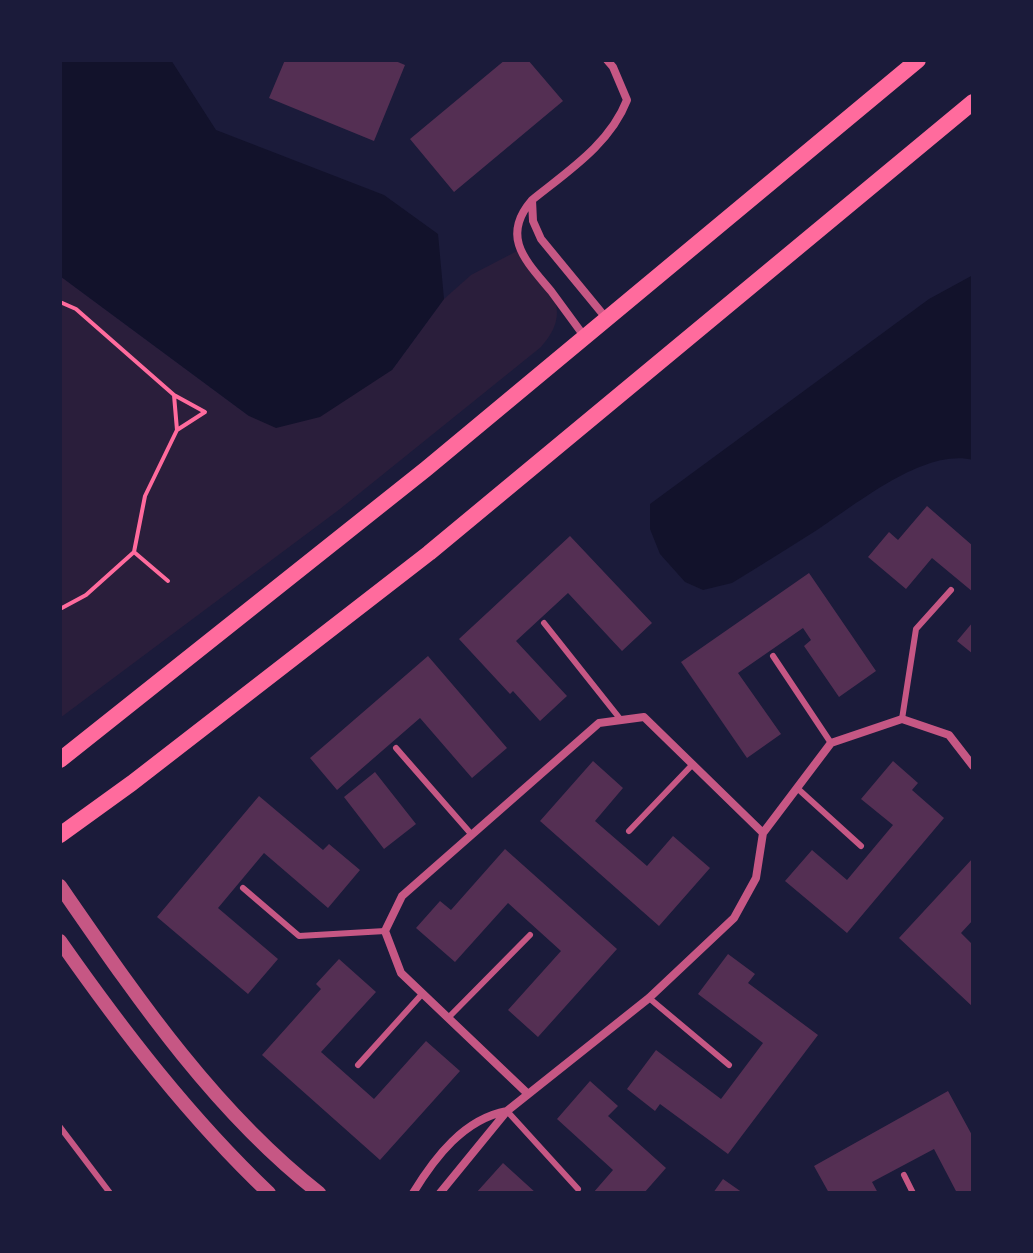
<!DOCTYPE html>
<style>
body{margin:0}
#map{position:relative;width:1033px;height:1253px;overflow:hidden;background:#1b1b3a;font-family:"Sofia Sans Condensed",sans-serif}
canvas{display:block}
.frame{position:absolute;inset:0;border:62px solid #1b1b3a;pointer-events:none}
</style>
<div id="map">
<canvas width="1033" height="1253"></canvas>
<div class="frame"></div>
</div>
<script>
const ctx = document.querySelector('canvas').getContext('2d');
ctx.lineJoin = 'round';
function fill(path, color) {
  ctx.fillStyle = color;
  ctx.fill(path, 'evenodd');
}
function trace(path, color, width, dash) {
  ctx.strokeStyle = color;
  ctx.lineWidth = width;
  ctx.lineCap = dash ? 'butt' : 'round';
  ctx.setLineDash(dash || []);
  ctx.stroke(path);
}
const green = new Path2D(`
 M519 250C545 284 577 307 541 347L340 509 60 718V276L249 416 392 370 444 299 471 275Z`);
const water = new Path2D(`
 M60 60H171L216 130 384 195 438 234 444 299 392 370 320 417 276 428 249 416 60 276Z
 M973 275V460C924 448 857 504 817 530 789 548 761 565 732 583L703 590 685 582 660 554 650 529V504L929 299Z`);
const building = new Path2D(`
 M285 60H393L405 65 374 141 269 98Z
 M505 60H528L563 101 454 192 410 139Z
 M927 506 973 546V592L932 558 906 589 868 557 889 532 898 540Z
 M570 536 652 623 622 651 568 593 516 641 567 696 540 721 513 691 510 694 459 639Z
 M809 573 876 671 839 697 804 646 811 640 803 628 738 673 781 734 747 758 681 662Z
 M973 622V654L957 641Z
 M428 656 507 748 472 778 420 718 337 790 310 758Z
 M593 761 623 788 595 821 647 866 673 836 710 868 659 926 540 821Z
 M893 761 918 783 912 790 944 818 847 933 785 881 812 850 847 880 893 825 861 799Z
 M375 772 416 824 384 849 344 797Z
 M259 796 323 850 329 844 360 870 328 908 264 853 218 908 278 959 248 994 157 917Z
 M505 849 617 949 538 1037 508 1010 561 951 508 903 455 962 416 928 440 901 451 910Z
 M973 858V920L961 933 973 945V1007L899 938Z
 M728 954 755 974 748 983 818 1035 728 1154 660 1104 655 1111 627 1089 656 1050 721 1099 763 1043 698 994Z
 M339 959 376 992 321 1052 374 1099 426 1041 460 1071 380 1160 262 1055 321 989 316 984Z
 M590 1081 618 1106 608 1116 666 1168 644 1193H593L613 1170 557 1119Z
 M948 1091 973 1137V1193H957L934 1149 872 1182 878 1193H829L814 1166Z
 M503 1163 536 1193H476Z
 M723 1179 743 1193H713Z`);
const path = new Path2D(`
 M60 302 76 309 174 395 205 412 177 430
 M134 552 168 581
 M60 609 86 595 134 552 145 496 177 430 174 395`);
const service = new Path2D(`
 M544 623 621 720
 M773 656 831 743
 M902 719 916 629 951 590
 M396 748 472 835
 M797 788 861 846
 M629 831 693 764
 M243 888 299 936 385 931
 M649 998 729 1065
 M448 1018 530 935
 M358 1065 423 993
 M507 1111 578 1189
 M60 1127 110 1193
 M904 1175 913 1193`);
const minor = new Path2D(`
 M532 200C568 171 610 144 627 100L613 67 607 60
 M584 336C573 321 562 306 551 291 526 261 500 237 532 200L533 221 541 239 606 318
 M528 1094 401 973 385 931 402 896 599 723 644 717 763 833
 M507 1111 649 998 734 918 756 878 763 833 831 743 902 719 949 735 973 766
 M413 1193C435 1157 464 1119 507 1111L440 1193`);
const tertiary = new Path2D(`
 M60 886C136 996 213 1110 319 1193
 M60 941C123 1031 190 1118 269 1193`);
const secondary = new Path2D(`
 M60 760 426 469 918 60
 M60 835 132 783 429 553 973 102`);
fill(green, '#2a1e3b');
fill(water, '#12122b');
fill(building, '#542f53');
trace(path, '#ff6b9d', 4);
trace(service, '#c65784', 6);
trace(minor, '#c65784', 8);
trace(tertiary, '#c65784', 14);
trace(secondary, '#ff6b9d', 16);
</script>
